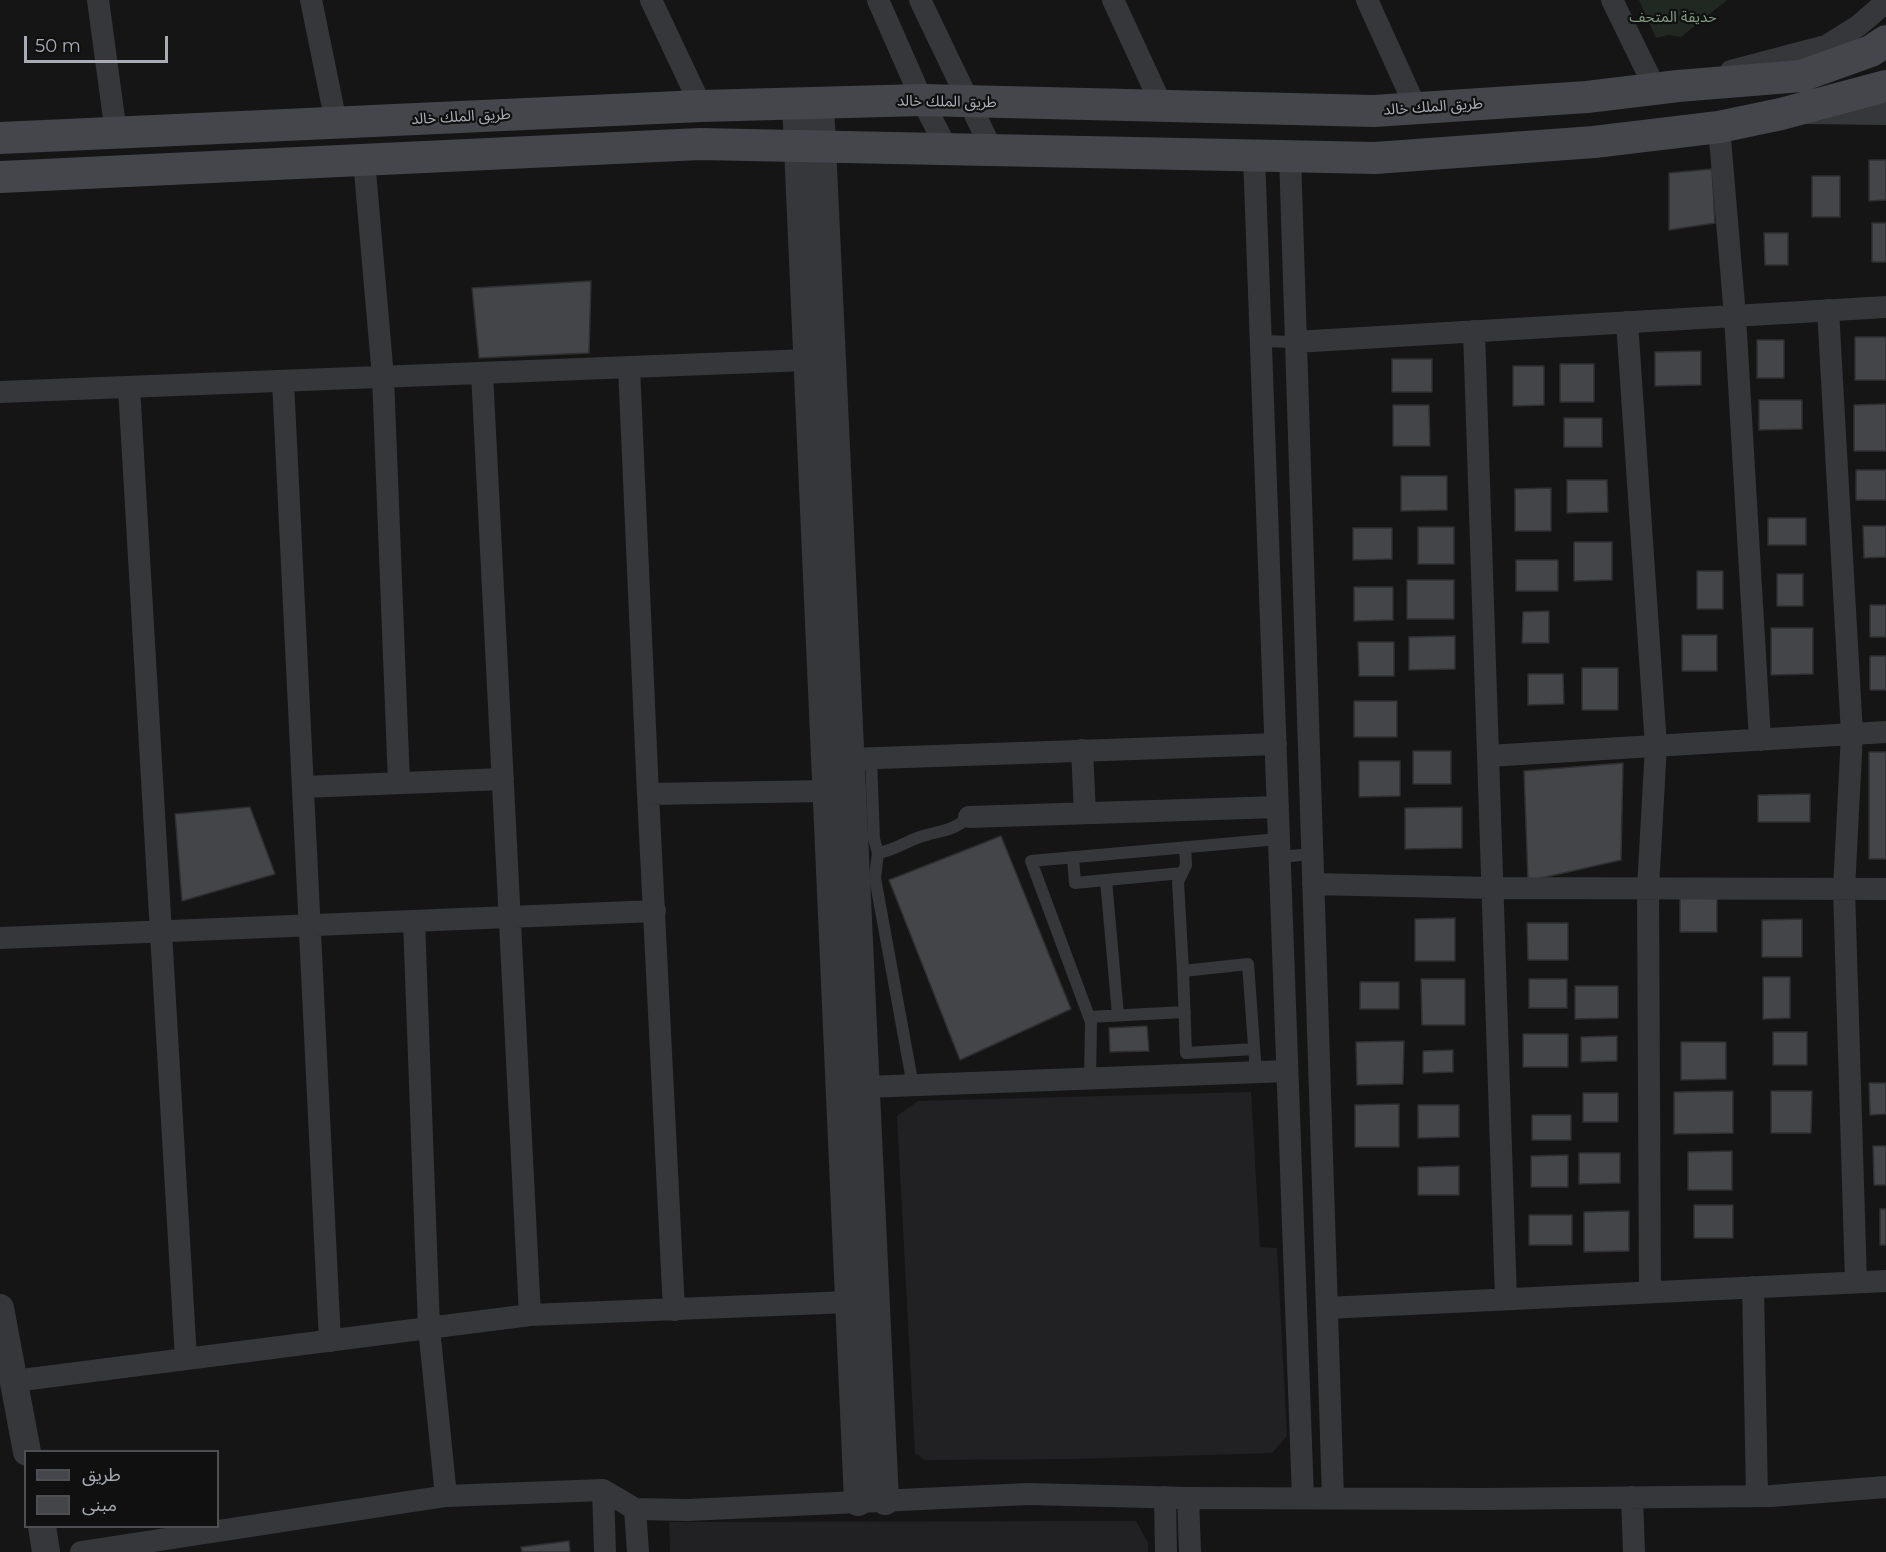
<!DOCTYPE html>
<meta charset="utf-8">
<style>
body{margin:0}
#map{position:relative;width:1886px;height:1552px;overflow:hidden;background:#151516;font-family:Montserrat,"Noto Sans Arabic",sans-serif}
canvas{display:block}
.legend{position:absolute;left:24px;top:1450px;width:195px;height:78px;box-sizing:border-box;background:#101011;border:2px solid #4d4f53;margin:0;padding:8px 10px;list-style:none;font-size:18px;color:#a8adb5}
.legend li{display:flex;align-items:center;gap:12px;height:30px}
.legend b{width:30px;border:2px solid #4d4f53}
.scale{position:absolute;left:24px;top:36px;width:144px;height:27px;box-sizing:border-box;border:3px solid #a8adb5;border-top:0;padding-left:8px;font-size:18px;line-height:21px;white-space:nowrap;color:#a8adb5;-webkit-text-stroke:4px #101011;paint-order:stroke}
</style>
<div id="map">
<canvas width="1886" height="1552"></canvas>
<ul class="legend">
<li><b style="height:8px;background:#44464b"></b>طريق</li>
<li><b style="height:16px;background:#444549"></b>مبنى</li>
</ul>
<div class="scale">50 m</div>
</div>
<script>
const ctx = document.querySelector('canvas').getContext('2d');
ctx.lineJoin = 'round';
function fill(path, color) {
  ctx.fillStyle = color;
  ctx.fill(path, 'evenodd');
}
function trace(path, color, width, dash) {
  ctx.strokeStyle = color;
  ctx.lineWidth = width;
  ctx.lineCap = dash ? 'butt' : 'round';
  ctx.setLineDash(dash || []);
  ctx.stroke(path);
}
function drawText(font, color, halo, rows, align = 'center') {
  ctx.font = font + ' Montserrat,"Noto Sans Arabic",sans-serif';
  ctx.lineWidth = 4.5;
  ctx.setLineDash([]);
  ctx.textBaseline = 'middle';
  ctx.strokeStyle = halo;
  ctx.fillStyle = color;
  for (const [text, x, y, turn = 0] of rows) {
    ctx.save();
    ctx.translate(x, y);
    ctx.rotate((+turn || 0) * Math.PI / 180);
    ctx.textAlign = isNaN(turn) ? turn : align;
    if (halo) ctx.strokeText(text, 0, 0);
    ctx.fillText(text, 0, 0);
    ctx.restore();
  }
}
const built = new Path2D(`
 M1251 1092 1260 1247 1277 1248 1287 1436 1272 1453 1074 1459 925 1460 915 1453 897 1116 918 1101Z
 M1136 1521 1148 1543V1552H670L669 1522Z`);
const green = new Path2D(`
 M1639 0H1727L1681 37 1668 35 1656 38Z`);
const building = new Path2D(`
 M1869 160H1886V200L1869 201Z
 M1712 169 1715 223 1669 230V173Z
 M1812 176H1840V217H1812Z
 M1872 223H1886V262H1872Z
 M1764 233H1788V265H1765Z
 M591 281 589 353 479 358 472 288Z
 M1855 337H1886V380H1855Z
 M1757 340H1784V378H1757Z
 M1701 351V385L1655 386V352Z
 M1392 359H1432V392H1392Z
 M1560 364H1594V402H1560Z
 M1513 366H1544V405L1513 406Z
 M1759 400H1802V429L1759 430Z
 M1886 404V451H1854V405Z
 M1393 405H1429L1430 446H1393Z
 M1564 418H1602V447H1564Z
 M1856 470H1886V500H1856Z
 M1401 476H1447V510L1401 511Z
 M1567 480H1607L1608 512 1567 513Z
 M1551 488V531H1515V489Z
 M1768 518H1806V545H1768Z
 M1863 526H1886V557L1864 558Z
 M1418 527H1454V564H1418Z
 M1353 528H1392V559L1353 560Z
 M1574 542H1612V580L1574 581Z
 M1516 560H1558V591H1516Z
 M1697 571H1723V609H1697Z
 M1777 574H1803V606H1777Z
 M1407 580H1454V619H1407Z
 M1354 587H1393V620L1354 621Z
 M1870 605H1886V637H1870Z
 M1549 611V643H1522L1523 612Z
 M1771 628H1813V674L1771 675Z
 M1682 635H1717V671H1682Z
 M1455 636V669L1409 670V637Z
 M1358 642H1394V676H1359Z
 M1870 656H1886V690H1870Z
 M1582 668H1618V710H1582Z
 M1528 674H1563L1564 704 1528 705Z
 M1354 701H1397V737H1354Z
 M1413 751H1451V784H1413Z
 M1869 752H1886V859H1869Z
 M1359 761H1400V796L1359 797Z
 M1623 763 1621 860 1528 881 1524 771Z
 M1810 794V822H1758V795Z
 M250 807 275 874 182 901 175 814Z
 M1462 807V848L1405 849V808Z
 M1001 836 1071 1009 960 1060 889 880Z
 M1717 897V932H1680V898Z
 M1455 918V961H1415V919Z
 M1802 919V957H1762V920Z
 M1527 923H1568V960H1528Z
 M1763 977H1790V1018L1763 1019Z
 M1421 979H1465V1025H1422Z
 M1529 979H1567V1008H1529Z
 M1360 982H1399V1009H1360Z
 M1575 986H1618V1018L1575 1019Z
 M1147 1026 1149 1051 1110 1052 1109 1028Z
 M1773 1032H1807V1065H1773Z
 M1523 1034H1568V1067H1523Z
 M1617 1036V1061L1581 1062V1037Z
 M1404 1041 1403 1084 1357 1085 1356 1042Z
 M1681 1042H1726V1079L1681 1080Z
 M1453 1050V1072L1423 1073V1051Z
 M1869 1083H1886V1114L1870 1115Z
 M1733 1091V1133L1674 1134V1092Z
 M1771 1091H1812L1811 1133H1771Z
 M1583 1093H1618V1122H1583Z
 M1399 1104V1147H1355V1105Z
 M1418 1105H1459V1137L1418 1138Z
 M1532 1115H1571V1140H1532Z
 M1873 1146H1886V1185H1874Z
 M1732 1151V1190H1688V1152Z
 M1579 1153H1620V1183L1579 1184Z
 M1568 1155V1187H1531V1156Z
 M1459 1166V1195H1418V1167Z
 M1694 1205H1733V1238H1694Z
 M1880 1209H1886V1245H1880Z
 M1629 1211V1251L1584 1252V1212Z
 M1529 1215H1572V1245H1529Z
 M569 1541 570 1552H522L521 1547Z`);
const service = new Path2D(`
 M1261 341 1295 342
 M871 758 874 839 878 853
 M1185 847 1186 865 1178 882 1183 971 1248 964 1256 1073
 M1073 857 1075 883 1106 880
 M1280 857 1312 854
 M1183 971 1186 1053 1254 1049
 M1118 1015 1106 880 1182 873
 M1089 1017 1185 1012
 M1090 1079 1091 1022 1031 861 1279 839
 M913 1086 875 878 878 853C892 851 904 843 917 838 938 830 951 833 969 817`);
const minor = new Path2D(`
 M98 0 116 133
 M311 0 336 122
 M651 0 701 106
 M878 0 922 100 947 149
 M920 0 992 150
 M1113 0 1162 106
 M1367 0 1416 108
 M1612 0 1655 88
 M1731 71 1826 46 1858 26 1886 2
 M1809 113 1886 114
 M1719 127 1735 316 1760 740
 M1254 155 1303 1498
 M1290 156 1333 1498
 M364 160 383 377 399 783
 M1828 310 1852 734 1844 889 1856 1282
 M1627 322 1656 746 1648 888 1650 1292
 M1474 331 1506 1299
 M1295 342 1886 307
 M629 367 648 794 674 1310
 M482 373 530 1315
 M283 381 330 1341
 M129 387 186 1359
 M0 392 807 360
 M1082 750 1085 813
 M1488 756 1886 732
 M850 759 1276 744
 M303 787 503 779
 M648 794 826 791
 M969 817 1278 807
 M1313 884 1492 888 1886 889
 M414 921 429 1328 446 1496
 M0 938 655 911
 M866 1087 1287 1071
 M1753 1287 1757 1496
 M1327 1308 1886 1281
 M14 1381 530 1315 849 1302
 M603 1490 605 1552
 M1165 1497 1166 1552
 M1632 1497 1634 1552
 M1188 1498 1190 1552
 M635 1509 638 1552
 M81 1552 446 1496 603 1490 635 1509 688 1510 1028 1494 1188 1498 1485 1499 1771 1496 1886 1487`);
const tertiary = new Path2D(`
 M796 103 858 1502
 M820 103 885 1501
 M0 1308 27 1452
 M42 1526 46 1552`);
const secondary = new Path2D(`
 M0 138 701 106 922 100 1374 111 1587 97 1678 86 1801 76 1871 51 1886 41
 M0 177 700 144 1375 158 1594 142 1719 127 1781 114 1886 86`);
const parkNames = [
 ["حديقة المتحف",1673,18]
];
const streetNames = [
 ["طريق الملك خالد",947,102,1],
 ["طريق الملك خالد",1433,107,-4],
 ["طريق الملك خالد",461,117,-3]
];
fill(built, '#212123');
fill(green, '#212822');
fill(building, '#444549');
trace(building, '#2f2f32', 1.5);
trace(service, '#36373b', 12);
trace(minor, '#36373b', 22);
trace(tertiary, '#36373b', 28);
trace(secondary, '#44464b', 32);
drawText('15px', '#819e81', '#101011', parkNames);
drawText('15px', '#a8adb5', '#101011', streetNames);
</script>
